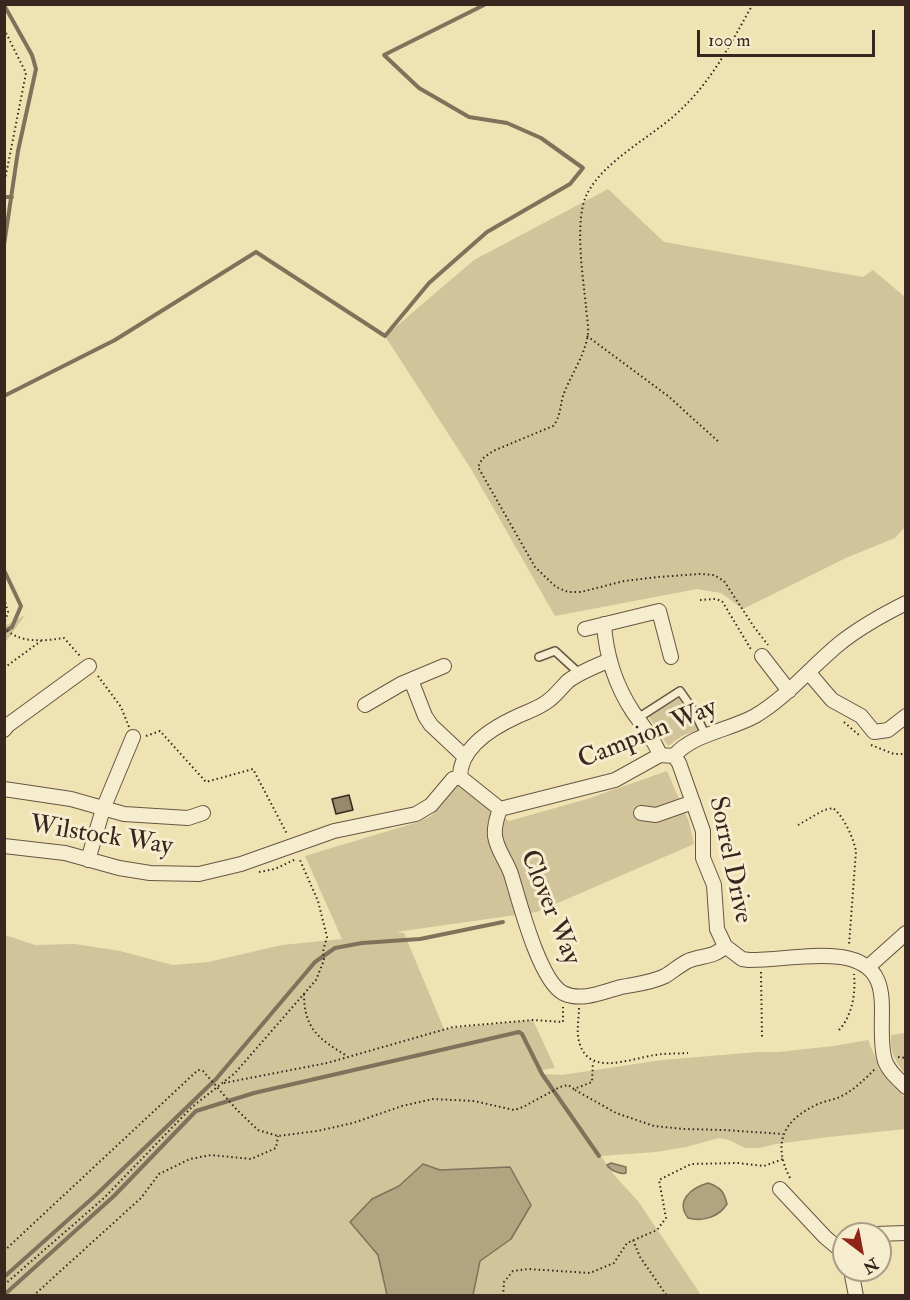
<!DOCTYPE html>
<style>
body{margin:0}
#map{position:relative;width:910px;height:1300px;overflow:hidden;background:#f0e3b3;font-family:"IM FELL Double Pica",serif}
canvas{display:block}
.frame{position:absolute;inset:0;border:6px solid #39261f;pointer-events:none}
.north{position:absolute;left:832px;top:1222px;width:60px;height:60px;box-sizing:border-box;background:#f5edce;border:2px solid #aa9d88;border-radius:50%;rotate:148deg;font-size:16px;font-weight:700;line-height:24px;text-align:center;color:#39261f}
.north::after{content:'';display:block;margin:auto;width:21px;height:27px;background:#8f2418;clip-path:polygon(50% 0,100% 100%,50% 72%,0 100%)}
.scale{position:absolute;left:697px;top:30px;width:178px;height:27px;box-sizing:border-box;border:3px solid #39261f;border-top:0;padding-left:8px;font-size:18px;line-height:21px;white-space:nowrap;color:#39261f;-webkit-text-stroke:4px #f5edce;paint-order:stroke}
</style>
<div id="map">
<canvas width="910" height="1300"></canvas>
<div class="frame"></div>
<div class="north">N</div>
<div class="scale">100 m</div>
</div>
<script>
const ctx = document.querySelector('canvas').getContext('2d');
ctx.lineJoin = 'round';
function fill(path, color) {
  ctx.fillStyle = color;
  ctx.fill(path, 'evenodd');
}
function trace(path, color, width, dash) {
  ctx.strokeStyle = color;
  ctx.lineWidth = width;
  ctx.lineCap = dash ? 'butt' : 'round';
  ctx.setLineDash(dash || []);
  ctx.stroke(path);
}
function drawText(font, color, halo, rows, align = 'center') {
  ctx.font = font + ' "IM FELL Double Pica",serif';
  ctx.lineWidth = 6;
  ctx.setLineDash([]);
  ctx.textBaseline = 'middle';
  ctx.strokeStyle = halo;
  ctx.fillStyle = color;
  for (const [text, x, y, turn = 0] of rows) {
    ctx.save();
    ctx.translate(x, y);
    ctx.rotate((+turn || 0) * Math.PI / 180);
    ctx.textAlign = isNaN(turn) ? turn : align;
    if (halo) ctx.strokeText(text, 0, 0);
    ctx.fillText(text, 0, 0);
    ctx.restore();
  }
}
const green = new Path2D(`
 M608 189 664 242 863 277 873 270 905 297 906 526 895 538 848 557 743 609 721 593 697 589 555 616 471 469 385 336 474 260Z
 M25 615 5 643V626Z
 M679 698 698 730 682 736 668 746 649 717Z
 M667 771 689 822 694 844 537 912 396 932 404 933 444 1029 533 1020 555 1068 542 1070 544 1074 562 1075 662 1060 758 1052H778L834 1046 868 1040C878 1065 886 1079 905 1098V1129L829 1137 776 1144 759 1148H745L729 1140 719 1138 686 1147 656 1152 601 1156 614 1175 638 1201 701 1295 5 1296V935L35 945 75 944 120 951 173 965 208 962 282 945 342 939 305 856 418 822 431 816 457 783 509 821 587 799Z
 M905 1033H906L905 1074C895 1061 890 1052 891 1035Z`);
const water = new Path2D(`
 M611 1163 626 1167V1173C620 1175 610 1170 607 1165Z
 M423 1164 440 1170 510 1167 531 1205 511 1239 480 1261 473 1295H387L378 1255 350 1222 372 1199 399 1186Z
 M708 1183C720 1187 724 1191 727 1204 719 1217 703 1222 688 1218 675 1201 691 1188 708 1183Z`);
const stream = new Path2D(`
 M4 5 32 55 36 69 18 151 4 245
 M4 197H12
 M4 396 115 340 256 252 385 336 429 283 487 232 570 184 583 168 541 138 507 123 469 117 419 88 384 55 486 4
 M4 570 21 606 12 627 4 632
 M4 1277 97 1194 216 1079 315 962 335 948 362 943 420 939 503 922
 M4 1295 114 1196 196 1111 254 1093 519 1032 522 1034 542 1074 599 1156`);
const building = new Path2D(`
 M349 795 353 810 336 814 332 799Z`);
const path = new Path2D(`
 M753 4C729 46 712 82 675 115 648 139 604 161 587 194 574 219 583 278 586 306 586 315 589 325 588 334 585 355 572 373 564 393 560 403 561 417 553 426L493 451 482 459 478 467 535 567 556 587 568 592H581L624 581 658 577 700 574 714 575 724 581 754 627 768 645
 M4 29 26 73 4 185
 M587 336 668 396 720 443
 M4 598 8 612 4 624
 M700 600 715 599 722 601 752 651
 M4 627C18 644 44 641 64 638L80 656
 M4 668 41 641
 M98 676 121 707 129 727
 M844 722 860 736
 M146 736 160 731 206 782 253 769 287 834
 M871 745 894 754H906
 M798 825 824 810 833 808C844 817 853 837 856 851L849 945
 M259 872 275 869 296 859
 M761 972 762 1037
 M304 994C304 1029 319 1039 347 1056
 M579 1008C579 1017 577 1027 578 1036 584 1079 628 1059 655 1055 666 1053 677 1054 688 1053
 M839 1030C852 1016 856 993 854 974
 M898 1057 906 1058
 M224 1083 327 1063 453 1027 533 1020 563 1022V1007
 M575 1090 616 1113 654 1126 684 1129 724 1130 783 1134
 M790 1178C772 1143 783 1120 818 1104 825 1101 833 1100 840 1097 854 1090 865 1079 876 1068
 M633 1240 640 1257 667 1296
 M4 1251 198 1070 203 1071 237 1110 258 1130 278 1136 317 1131 353 1123 402 1106 433 1099 474 1101 514 1110 523 1107 560 1087 568 1085 574 1089 592 1082 593 1062
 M4 1285 104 1198 192 1107 235 1073 316 980 324 960 323 951 327 937 318 901 299 858
 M33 1296 141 1198 159 1174 190 1159 211 1155 251 1159 276 1148 278 1136
 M503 1296 504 1282 513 1271 528 1269 590 1273 614 1263 627 1243 657 1230 666 1218 659 1180 691 1164 738 1163 764 1166 783 1159`);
const service = new Path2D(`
 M539 657 555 651 580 674
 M638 718 680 691 694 711 706 736`);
const minor = new Path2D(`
 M604 624C606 655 616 686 633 712 643 726 654 739 660 755
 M585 629 659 611 671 657
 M762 656 789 691
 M809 673 832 700 861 716 874 732 888 730 906 716
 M411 680 425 716 431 725 464 756
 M365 705 401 684 444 666
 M4 730 8 725 89 666
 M674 756 679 763 703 831V858L714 885 717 929 725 946 742 959 749 960C781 960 809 953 841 957 900 966 875 1017 884 1057 886 1069 898 1079 906 1087
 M460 777C460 747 494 727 518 716 529 711 539 708 548 701 555 696 561 688 568 681 580 672 596 666 610 660
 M4 789 71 799 124 814 188 818 203 813
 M500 809C497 817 494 827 495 836 497 850 506 860 511 874 519 900 539 980 563 993 581 1002 603 992 621 987 636 984 651 983 665 976 673 971 680 965 688 961 702 955 714 958 725 946
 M641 813 656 815 693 802
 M4 846 65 853 119 868 150 873 199 874 241 864 334 831 416 814 431 805 453 779 460 777 500 809 615 780 660 755 674 756C692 734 730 730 755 716 787 697 811 667 839 644 860 627 882 615 906 603
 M88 860 103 809 133 737
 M868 967 906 933
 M780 1189 825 1237 844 1253
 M875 1234 906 1233
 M851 1270 856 1296`);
const streetNames = [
 ["Campion Way",648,735,-22],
 ["Wilstock Way",101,837,9],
 ["Sorrel Drive",729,860,78],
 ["Clover Way",549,908,68]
];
fill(green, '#d1c39a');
fill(water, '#b2a381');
trace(water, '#82715a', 1.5);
trace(stream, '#82715a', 4);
fill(building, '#98886c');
trace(building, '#39261f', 1.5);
trace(service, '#675544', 10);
trace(minor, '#675544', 16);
trace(path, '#39261f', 2, [1.5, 3]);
trace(service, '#f5edce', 7);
trace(minor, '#f5edce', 14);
drawText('26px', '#39261f', '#f5edce', streetNames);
</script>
